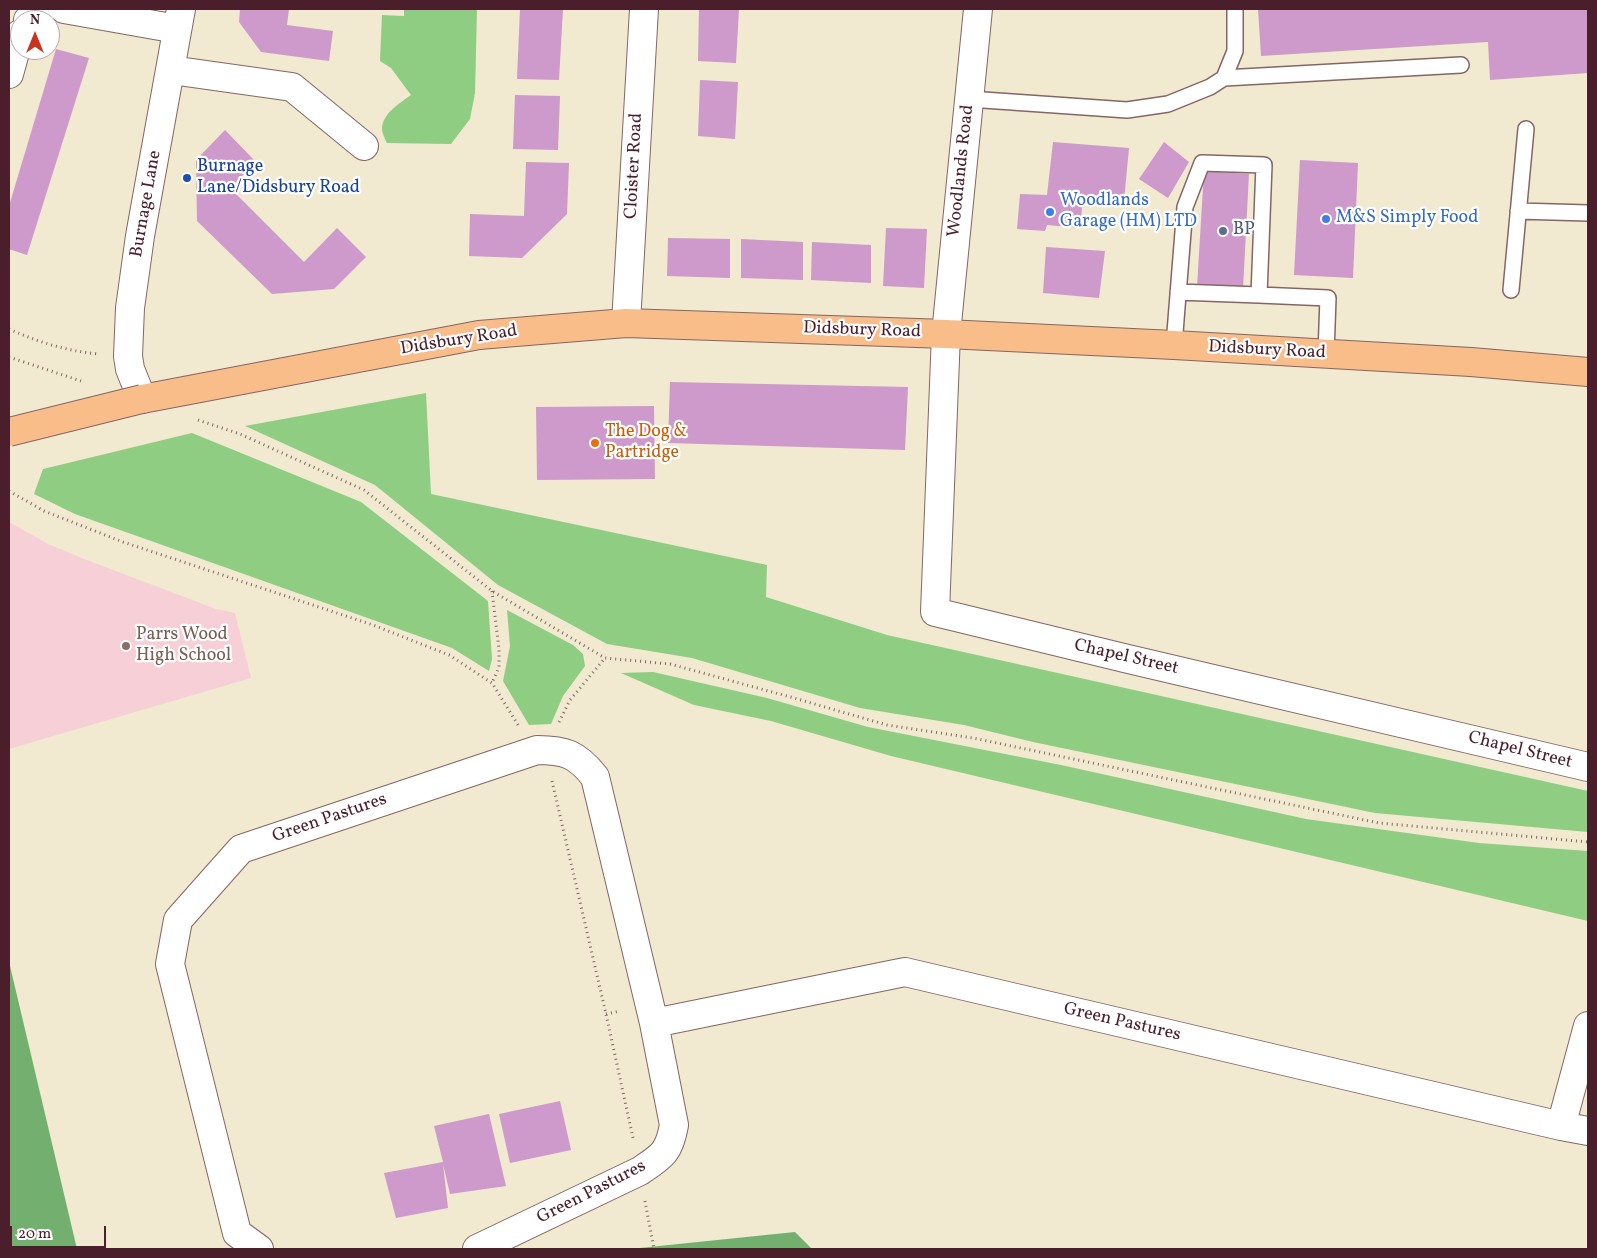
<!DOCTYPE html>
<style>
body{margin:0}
#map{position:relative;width:1597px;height:1258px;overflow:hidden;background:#f1e9d0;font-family:Vollkorn,serif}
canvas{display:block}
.frame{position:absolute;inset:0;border:10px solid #4a1f2b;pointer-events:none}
.north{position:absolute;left:10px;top:10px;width:50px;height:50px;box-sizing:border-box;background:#fff;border:1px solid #b7a5aa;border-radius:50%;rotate:0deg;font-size:14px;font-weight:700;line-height:20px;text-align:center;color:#4a1f2b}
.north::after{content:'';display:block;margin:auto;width:18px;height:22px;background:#c8321e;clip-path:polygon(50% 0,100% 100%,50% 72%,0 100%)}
.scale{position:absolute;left:10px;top:1226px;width:96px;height:22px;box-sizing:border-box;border:2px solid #4a1f2b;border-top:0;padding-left:6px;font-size:15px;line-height:18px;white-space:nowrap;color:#4a1f2b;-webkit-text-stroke:4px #fff;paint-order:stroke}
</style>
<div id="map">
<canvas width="1597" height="1258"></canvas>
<div class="frame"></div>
<div class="north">N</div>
<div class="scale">20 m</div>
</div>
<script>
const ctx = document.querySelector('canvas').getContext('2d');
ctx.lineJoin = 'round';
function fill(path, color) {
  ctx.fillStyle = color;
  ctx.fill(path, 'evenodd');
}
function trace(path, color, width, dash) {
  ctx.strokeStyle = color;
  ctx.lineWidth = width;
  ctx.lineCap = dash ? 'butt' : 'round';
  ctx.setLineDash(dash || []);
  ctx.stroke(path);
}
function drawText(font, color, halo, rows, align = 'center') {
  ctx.font = font + ' Vollkorn,serif';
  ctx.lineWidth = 4.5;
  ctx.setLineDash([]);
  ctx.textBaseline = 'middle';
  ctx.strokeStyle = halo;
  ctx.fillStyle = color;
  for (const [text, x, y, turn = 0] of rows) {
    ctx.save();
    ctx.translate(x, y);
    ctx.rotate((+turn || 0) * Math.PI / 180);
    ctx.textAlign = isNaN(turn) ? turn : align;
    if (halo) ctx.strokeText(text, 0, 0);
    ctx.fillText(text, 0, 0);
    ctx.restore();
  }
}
const built = new Path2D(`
 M9 522 48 544 84 559 216 609 235 613 251 678 9 749Z`);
const green = new Path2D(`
 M404 9H477L475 93 470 119 451 144 387 143C385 139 382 133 382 128 383 113 400 103 411 95L391 68 380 61 382 15 404 16Z
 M426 393 431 494 767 565 766 597 887 635 1588 791V832L1375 813 1033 742 964 725 860 708 692 658 607 644 498 585 375 485 245 426Z
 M192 433 361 502 488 601 492 659 489 671 452 648 75 514 34 494 43 469Z
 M507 610 573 645 583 654 585 666 563 696 551 724 529 725 503 681 510 646Z
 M653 672 767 698 868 727 1061 765 1306 819 1479 843 1588 851V921L891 756 771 721 694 705 621 673Z`);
const forest = new Path2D(`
 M9 961 10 966 77 1249H9Z
 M795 1232 812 1249H630Z`);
const building = new Path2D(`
 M240 9H289L287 25 333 31 329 61 261 52 239 22Z
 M520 9H563L559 80 517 79Z
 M699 9H739L736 63 698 61Z
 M1258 9H1588V73L1490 80 1488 42 1261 56Z
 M56 49 89 58 27 255 9 249V206Z
 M700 80 738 82 735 139 698 136Z
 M515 95 560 96 558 150 513 149Z
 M225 130 256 162 230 188 304 262 337 228 366 257 334 289 272 294 197 221 196 160Z
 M1053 142 1129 148 1124 201 1083 198 1080 228 1047 225 1045 231 1017 229 1020 194 1047 195Z
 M1164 142 1189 162 1168 198 1139 179Z
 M1300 160 1358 163 1353 278 1294 275Z
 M526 162 569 163 567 214 522 258 469 256 470 214 524 216Z
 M1204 171 1249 174 1243 289 1197 287Z
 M886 228 927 229 924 288 883 286Z
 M668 238 730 239V278L667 276Z
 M741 239 803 242V280L741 278Z
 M812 242 871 245V283L811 280Z
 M1046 247 1105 251 1099 298 1043 293Z
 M670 382 908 387 905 450 668 443Z
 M654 406 655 479 537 480 536 407Z
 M560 1101 571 1150 510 1163 499 1114Z
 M489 1114 506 1186 450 1194 443 1164 448 1208 396 1218 384 1173 443 1162 434 1126Z`);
const path = new Path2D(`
 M9 329C38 342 66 351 99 354
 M9 357 81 381
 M198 420 240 434 364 490 492 591 605 658 670 664 794 698 887 725 973 738 1379 823 1588 842
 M9 491 44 511 123 542 373 625 449 655 492 683 518 725
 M492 591 499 649V667L492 683
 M559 722 570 700 605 658
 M552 781 606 1014 633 1138
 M606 1014 620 1011
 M645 1201 654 1249`);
const lane = new Path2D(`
 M1224 78 1235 51V9
 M969 99 1127 110 1168 104 1210 87 1224 78 1461 65
 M1518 211 1588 213
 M1511 290 1526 129
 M1178 292 1259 295
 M1174 345 1185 207 1202 163 1264 165 1259 295 1328 298 1326 354`);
const street = new Path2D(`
 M64 9 177 29
 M978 9 946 334 935 612 1124 658 1588 767
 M28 20 36 12 43 9
 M171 70 292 87 364 146
 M9 74 20 34
 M626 323 644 9
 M142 399 130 369 128 356 130 308 140 236 181 9
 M654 1023 905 972 1561 1126 1588 1131
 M1561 1126 1588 1026
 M259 1249 237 1233 170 964 178 920 241 849 537 750C565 750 577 754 595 777L654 1023 674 1125C669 1153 662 1156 640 1171L477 1249`);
const primary = new Path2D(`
 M142 399 479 335 626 323 946 334 1174 345 1471 362 1588 372`);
const primaryBridge = new Path2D(`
 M9 432 142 399`);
const markers = [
 [187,178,5,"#1a4fb4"],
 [1050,212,5,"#3f7fe0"],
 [1326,219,5,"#3f7fe0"],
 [1223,231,5,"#5c6f8a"],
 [595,443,5,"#e8710a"],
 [126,646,5,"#8d6e63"]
];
const streetNames = [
 ["Cloister Road",635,166,-87],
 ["Woodlands Road",962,171,-84],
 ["Burnage Lane",147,204,-80],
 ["Didsbury Road",862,331,2],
 ["Didsbury Road",459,341,-9],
 ["Didsbury Road",1267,351,3],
 ["Chapel Street",1126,658,13],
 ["Chapel Street",1520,751,14],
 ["Green Pastures",330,819,-19],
 ["Green Pastures",1122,1023,13],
 ["Green Pastures",592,1193,-27]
];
const transitNames = [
 ["Burnage",197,168],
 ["Lane/Didsbury Road",197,189]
];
const shopNames = [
 ["Woodlands",1060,202],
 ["Garage (HM) LTD",1060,223],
 ["M&S Simply Food",1336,219]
];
const serviceNames = [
 ["BP",1233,231]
];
const foodNames = [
 ["The Dog &",605,433],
 ["Partridge",605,454]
];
const educationNames = [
 ["Parrs Wood",136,636],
 ["High School",136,657]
];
fill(built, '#f6cfd7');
fill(green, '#8fcd82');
fill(forest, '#73b070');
fill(building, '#ce99cb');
trace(lane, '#846665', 18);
trace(street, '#846665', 30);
trace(primary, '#846665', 30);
trace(path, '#846665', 3, [1, 4]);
trace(lane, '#fff', 15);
trace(street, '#fff', 28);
trace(primary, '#f8bd89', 28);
trace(primaryBridge, '#846665', 30, []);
trace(primaryBridge, '#f8bd89', 28);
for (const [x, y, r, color] of markers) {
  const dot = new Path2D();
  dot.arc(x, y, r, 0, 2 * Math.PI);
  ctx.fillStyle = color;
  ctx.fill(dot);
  trace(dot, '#fff', 2);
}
drawText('18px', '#4a1f2b', '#fff', streetNames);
drawText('18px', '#164399', '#fff', transitNames, 'left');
drawText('18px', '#366cbe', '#fff', shopNames, 'left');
drawText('18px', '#4e5e75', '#fff', serviceNames, 'left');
drawText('18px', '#c56008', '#fff', foodNames, 'left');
drawText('18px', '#785e54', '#fff', educationNames, 'left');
</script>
